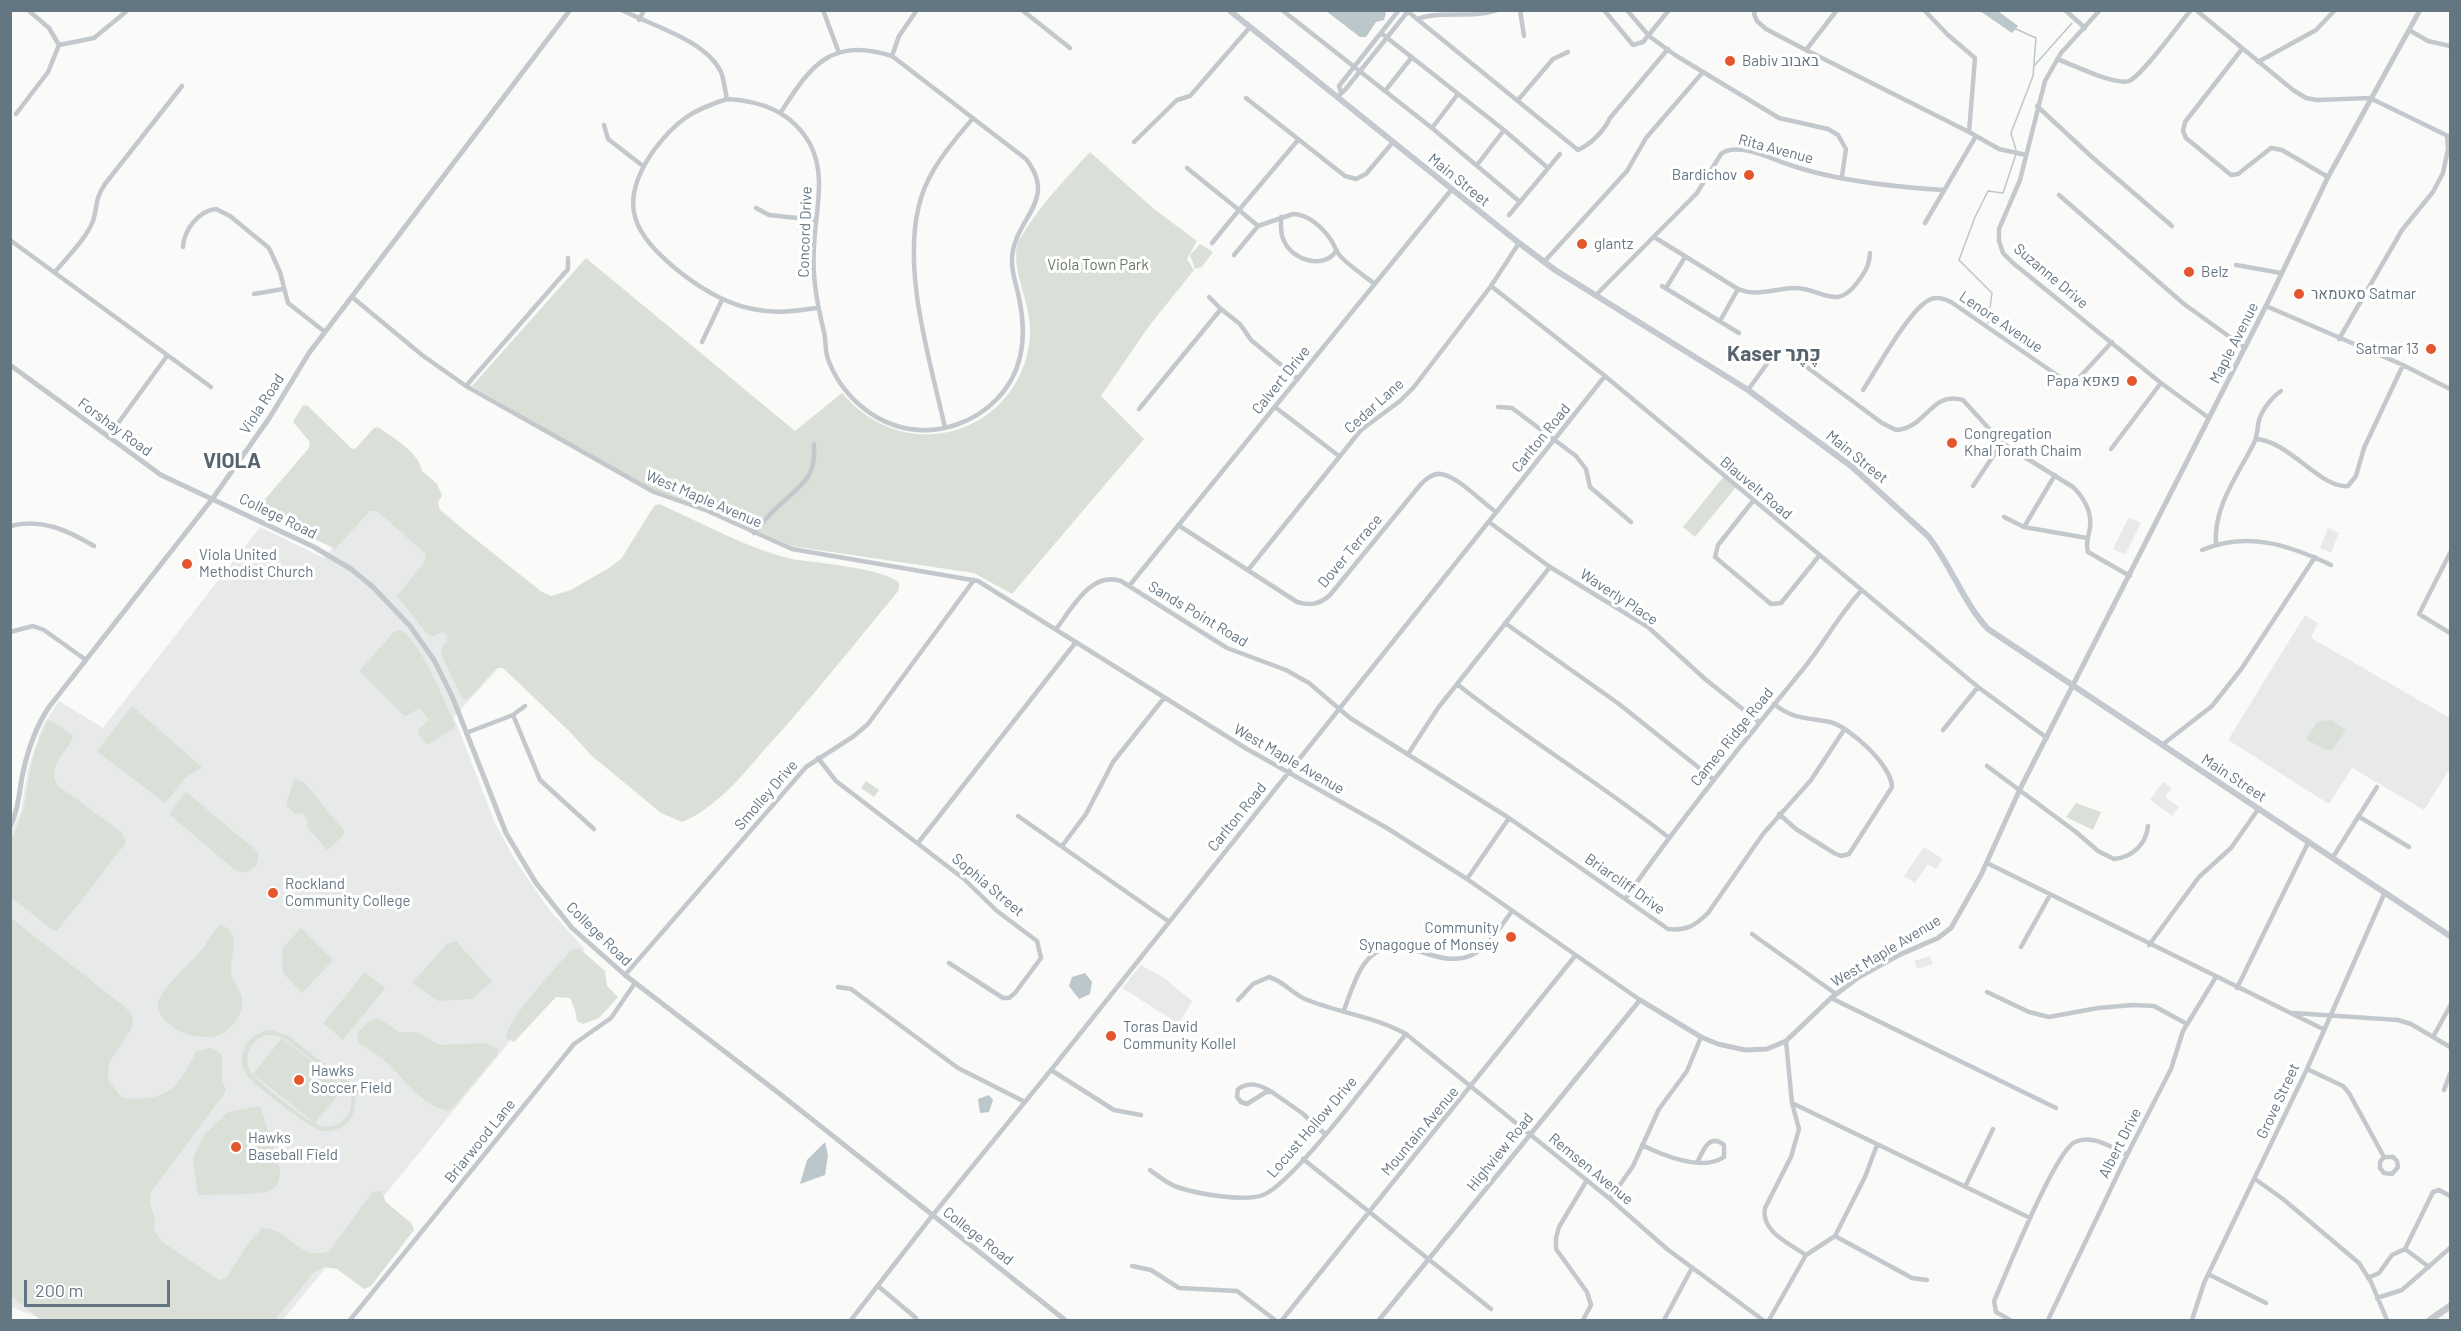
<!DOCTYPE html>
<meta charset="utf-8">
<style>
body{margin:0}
#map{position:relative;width:2461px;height:1331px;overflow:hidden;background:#fafaf8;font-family:Barlow,sans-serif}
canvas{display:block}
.frame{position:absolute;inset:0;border:12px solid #657683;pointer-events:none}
.scale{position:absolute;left:24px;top:1280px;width:146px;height:27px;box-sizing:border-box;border:3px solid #657683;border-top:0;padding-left:8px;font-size:18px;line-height:21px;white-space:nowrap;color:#657683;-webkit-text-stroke:4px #fff;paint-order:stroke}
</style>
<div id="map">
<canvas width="2461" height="1331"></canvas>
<div class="frame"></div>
<div class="scale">200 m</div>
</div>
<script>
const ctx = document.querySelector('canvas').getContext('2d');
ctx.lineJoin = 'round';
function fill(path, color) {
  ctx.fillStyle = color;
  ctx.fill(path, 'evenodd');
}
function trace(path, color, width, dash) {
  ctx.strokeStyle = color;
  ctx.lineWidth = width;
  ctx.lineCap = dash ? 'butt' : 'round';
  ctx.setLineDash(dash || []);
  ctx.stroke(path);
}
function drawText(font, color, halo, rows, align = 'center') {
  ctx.font = font + ' Barlow,Heebo,sans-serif';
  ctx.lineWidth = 6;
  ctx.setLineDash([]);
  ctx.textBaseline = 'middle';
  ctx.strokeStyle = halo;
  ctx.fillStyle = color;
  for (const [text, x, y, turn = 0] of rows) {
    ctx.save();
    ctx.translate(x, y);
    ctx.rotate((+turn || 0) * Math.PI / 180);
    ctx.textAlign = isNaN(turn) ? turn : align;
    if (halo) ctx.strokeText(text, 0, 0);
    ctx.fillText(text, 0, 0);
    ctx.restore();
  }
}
const built = new Path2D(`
 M398 472 553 608 454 717 495 823 515 860 550 911 585 949 283 1320H44L11 1307 10 835 21 811 28 769 42 727 59 701 103 728 260 527 324 558Z
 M2129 517 2141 523 2125 555 2113 549Z
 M2328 528 2339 533 2331 553 2320 548Z
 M2305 615 2318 623 2311 638 2450 718V768L2424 810 2352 768 2329 804 2228 740Z
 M2163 782 2172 788 2165 797 2179 807 2172 816 2150 800Z
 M1924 847 1943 859 1936 869 1928 864 1915 883 1904 876Z
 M1930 956 1933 964 1917 969 1914 961Z
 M1141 965 1164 978 1192 1001 1179 1024 1122 988Z`);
const green = new Path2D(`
 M1090 152 1154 209 1197 241 1187 259 1194 270 1149 326 1101 396 1144 439 1012 594 974 573 791 546 709 508 643 487 472 386 586 258 795 431 842 393C865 420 898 437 934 434 990 430 1032 382 1030 326 1029 300 1012 272 1017 245 1018 240 1023 234 1026 229 1044 201 1067 177 1090 152Z
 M1200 244 1213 252 1202 267 1195 269 1190 255Z
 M303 405 308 406 351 448 355 449 374 428 378 427C393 438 419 452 422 471L437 484 442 495 438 503 440 511 542 592 551 596 571 590 609 568 621 559 654 506 659 504C698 521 751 550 792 559 815 563 885 568 899 583V590C855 643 812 698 765 749 742 776 716 808 682 822L661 813 592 756 570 732 503 668H496L469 698 463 700 441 654 442 648 447 641V635L442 632 434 636 428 635 397 596 424 563 426 554 377 511H370L335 549 262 513 259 510 260 505 309 448 310 442 293 422Z
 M1724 476 1736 487 1695 537 1683 527Z
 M399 630C419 637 446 704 455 724L454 728 429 744H426L418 733 419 729 429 720 419 708 407 716 403 715 360 672 361 669 394 632Z
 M132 706 202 767 185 778 165 803 97 751Z
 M50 720 73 736C67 754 47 763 57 785L121 832 125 839V844L57 931 53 930 10 897 11 841 23 812 33 756 47 721Z
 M2332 720 2346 730 2332 750H2326L2306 739 2317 722Z
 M294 779 304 782 344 831 343 836 327 850 307 827 308 820 302 813 296 814 286 806Z
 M866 781 879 790 874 797 861 788Z
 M186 792 258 852C259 865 255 869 244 873L235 870 169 814Z
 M2076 803 2101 812 2093 830 2066 817Z
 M11 918 125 1007 133 1017 132 1028 109 1063 108 1080 122 1098C166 1102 177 1090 196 1052L210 1048 222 1054V1080L226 1091 151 1192 150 1203 155 1219 154 1230 161 1241 219 1280 227 1277 247 1245 262 1228C291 1229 298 1262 330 1251L372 1192 381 1191 386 1202 412 1224 414 1230 371 1286 364 1289 337 1269 323 1267 314 1272 275 1320H41L11 1296Z
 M220 925C244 931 229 957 231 973 233 981 240 989 242 998 245 1017 225 1039 206 1037 190 1036 180 1034 168 1023 163 1019 156 1011 158 1004 160 990 188 965 198 954 207 945 211 932 220 925Z
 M301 928 333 960 302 993 283 973 282 949Z
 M456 941 492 981 472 999 438 1001 412 983 448 943Z
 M579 948 605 971 607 986 618 997 599 1018 583 1024 577 1021 575 1010 570 998 556 997 514 1042 506 1038C507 1019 557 967 571 950Z
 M365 972 385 988 343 1040 323 1023Z
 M378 1018 399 1032H416L440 1045 484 1043 497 1048 498 1054 453 1107 449 1111C418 1105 402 1074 379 1056 373 1052 366 1048 359 1043L357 1034 368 1022Z
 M271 1030 287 1035 362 1093 359 1096 354 1093C357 1104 355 1114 347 1123 341 1129 331 1132 322 1131 311 1129 251 1083 245 1073 235 1053 250 1032 271 1030ZM267 1035H276L285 1039 345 1085C351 1093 353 1102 350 1111 345 1123 331 1130 319 1125 306 1121 262 1085 252 1074 242 1058 249 1040 267 1035Z
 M282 1038 344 1087 315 1123 253 1074Z
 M260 1106 280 1168C280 1176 279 1186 272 1190 263 1196 211 1194 198 1195L193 1158 204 1135 228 1112Z`);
const water = new Path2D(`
 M1326 11H1383L1386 13 1384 20 1376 22 1366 37H1360Z
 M1980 11H1998L2018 26 2012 33Z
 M1085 973 1092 982 1090 994 1079 999 1069 986 1072 977Z
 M989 1095 993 1100 989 1112 980 1113 978 1099Z
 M825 1142 828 1155 825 1175 800 1184 807 1160Z`);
const stream = new Path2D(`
 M2016 29 2036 38 2033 76 2011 133 2016 150
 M2034 66 2072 23
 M1988 323 1992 293 1959 260 1975 217 1988 191 2003 193 2016 154`);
const minor = new Path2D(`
 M622 10C652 26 706 40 721 72 724 80 725 90 727 99 762 101 792 112 810 144 827 176 815 213 814 247 812 277 817 303 824 332 826 341 825 351 828 359 841 395 873 423 910 429 941 434 975 422 997 399 1024 371 1027 335 1019 298 1017 287 1012 274 1012 262 1011 219 1060 203 1026 159L892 56C831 37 811 65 781 112
 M823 10 839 53
 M1022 10 1070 48
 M1282 10 1432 128 1520 202
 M1406 10 1578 150C1591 144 1604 131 1610 118L1668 49
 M1520 10 1524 36
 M1604 10 1633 45 1643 42 1669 10
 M1627 10 1649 36 1675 55 1779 118 1828 129 1838 135 1846 149 1842 176
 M1755 10 1754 14 1757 21 1766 29 1806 50 1969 132 1999 149 2026 155
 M1924 10 1948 35 1975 58 1969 132
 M2065 10 2085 28
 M2100 10 2061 53 2045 81 2020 180 1999 229V241L2003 253 2013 263 2161 383 2209 418
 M2196 10 2293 90 2306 98 2317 100 2370 98 2450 137
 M1417 19C1442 10 1471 19 1497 10
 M639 20 644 10
 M2409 30 2428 41 2450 46
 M1381 33 1504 130 1548 168
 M59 45 94 38 128 10
 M2242 49 2185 122 2183 131 2186 138 2231 175 2238 174 2271 148 2282 150 2328 177
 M1806 50 1837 10
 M892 56 899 36 917 10
 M2057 59C2072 64 2115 86 2129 81 2142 76 2179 24 2191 10
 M2258 62 2316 30 2335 10
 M1385 91 1412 57
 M1341 92 1339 86 1399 10
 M1337 97 1345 90 1409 10
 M1246 98 1345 176 1356 179 1366 174 1393 142
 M727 99C692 110 676 121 654 150 615 205 634 235 681 273 703 290 726 304 753 309 775 314 796 311 817 308
 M1518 100 1553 59 1568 52
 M2037 106 2092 157 2172 226
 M16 114 48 72 59 45 49 28 28 10
 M604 125 608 139 643 166
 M1432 128 1458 94
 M1134 142 1177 100 1190 96 1250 27
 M1477 165 1504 130
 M1187 168 1239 210 1212 243
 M2059 195 2184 304 2245 348
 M756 208 769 215 816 220
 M1509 215 1560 154
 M1281 217C1281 226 1280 234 1284 241 1292 260 1324 270 1336 251
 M1925 223 1976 136
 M1258 226 1239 210 1298 140
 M1654 237 1738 289C1758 297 1773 289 1793 288 1821 287 1835 312 1857 283 1865 272 1869 267 1870 253
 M10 240 211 387
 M1519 243 1491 286 1605 376 1978 687 2047 738
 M183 247C184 230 198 211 216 209L230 216 269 248 280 272 288 303 325 332
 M1234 255 1258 226 1293 214C1308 214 1323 228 1331 240 1335 246 1336 252 1341 257 1351 267 1363 275 1375 284
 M1544 262 1627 171 1646 138 1703 72
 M2236 265 2281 273
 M55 272C67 257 86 239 93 221 98 205 94 201 105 184L182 86
 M1662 286 1739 333
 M1666 288 1685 257
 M254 294 283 289
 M1596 295 1697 193 1721 154C1736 141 1772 159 1790 165 1836 181 1895 187 1943 190
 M352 297 422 355 466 386 654 492 708 511 792 549 978 581 1247 749 1387 828 1467 879 1640 1000
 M1209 297 1221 309
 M2266 306 2403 365 2450 389
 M1720 321 1738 289
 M2339 339 2402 230 2433 192 2443 173 2448 149 2447 136
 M702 342 722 300
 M466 386 568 269V258
 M1748 390 1774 354 1784 350 1882 423 1896 430C1926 429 1931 390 1963 400L2002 443 2073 487C2084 498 2092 511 2090 527 2089 536 2085 543 2088 552L2130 576
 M1863 390C1877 369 1909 310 1929 300 1936 296 1943 298 1951 302L2067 382 2077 380 2112 342
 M1275 407 1339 456
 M1498 407 1512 408 1576 456 1586 469 1590 487 1631 522
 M1139 409 1221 309 1240 324 1251 340 1298 379
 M945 428C930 359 900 267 921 198 930 168 953 142 973 118
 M108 437 167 356
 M2256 439C2289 441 2321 489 2348 486L2356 476 2364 448 2403 365
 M2111 449 2161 383
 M1973 486 2002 443
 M1753 501 1718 545 1715 557 1771 604 1781 603 1819 556
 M2004 517 2024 527 2087 538
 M1489 522 1550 567 1648 627 1705 679 1759 722
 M1178 525 1297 602C1311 606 1320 604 1330 595L1421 484C1427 478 1433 473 1441 474 1457 476 1483 503 1496 512
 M10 526C42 518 67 530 94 546
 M2024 527 2055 475
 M754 533C763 522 772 511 783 502 805 481 816 477 814 444
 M2216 544C2213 507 2238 475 2254 443 2258 435 2257 428 2259 420 2262 410 2272 397 2281 391
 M2202 550C2248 531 2289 545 2331 565
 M2450 553 2419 614 2450 633
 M1248 570 1361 430 1400 401 1414 387 1491 286
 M1129 586 1452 189
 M1505 623 1619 704 1713 779
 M1056 629C1072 609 1090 571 1121 581L1227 648 1286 670 1309 683 1350 718 1509 818 1668 929C1686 931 1695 926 1708 913L1763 834 1811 780 1844 730
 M10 632 33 626 44 630 86 660
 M1457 684C1525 738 1600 783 1668 837
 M1774 704C1794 720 1806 717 1830 722 1850 727 1892 766 1892 787L1849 854 1841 856 1834 853 1796 829 1779 814
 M513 715 540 780 594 829
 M1943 730 1978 687
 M466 733 513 715 525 706
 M2162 745 2212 706 2242 668 2315 557
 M1408 754 1438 708 1550 567
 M818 758 836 781 964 879 997 911 1037 941 1041 958 1015 993 1009 998H1003L949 963
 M1987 766 2076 832 2098 851 2114 859C2132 857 2146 845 2148 826
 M1018 816 1168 921
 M2358 816 2409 847
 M918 843 1076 642
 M1062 846 1086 814 1113 762 1164 698
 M2333 857 2377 787
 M1987 863 2323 1029
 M1467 879 1509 818
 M1625 899C1681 819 1742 744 1804 668 1824 643 1839 615 1861 591
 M1752 934 1836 994
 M2149 945 2199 877 2231 848 2259 808
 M2021 947 2050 895
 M625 975 806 767 854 736 868 724 974 580
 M838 987 851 989 958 1068 1025 1102
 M2237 988 2309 841
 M1987 992 2029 1012 2049 1017 2098 1008 2133 1005 2154 1006 2187 1024
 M1831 998 2056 1108
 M1238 1000 1253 984 1269 977C1283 981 1292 993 1305 999 1338 1013 1374 1016 1406 1034L1610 1199 1667 1249 1763 1320
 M1344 1010C1363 958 1370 935 1431 955 1444 959 1459 961 1472 955 1489 946 1501 926 1512 911
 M2294 1013 2398 1020 2411 1024 2450 1047
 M2433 1037 2450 1006
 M1786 1041 1792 1103 1799 1129 1791 1157 1765 1208C1760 1231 1790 1244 1806 1255
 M2307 1069 2343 1086 2349 1093 2384 1157H2393L2397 1161 2398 1167 2392 1174 2384 1173 2380 1168V1162L2384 1157
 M1051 1070 1114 1110 1141 1115
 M2444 1090 2450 1074
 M1272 1092C1261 1085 1250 1081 1238 1089L1237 1097 1241 1102 1247 1104 1266 1092H1272L1302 1113 1325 1134
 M1792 1103 2030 1218
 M1642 1145C1662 1155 1702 1172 1724 1157V1145C1710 1133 1703 1150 1698 1161
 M1303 1159 1491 1309
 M1150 1170C1158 1176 1168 1184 1177 1187 1198 1194 1243 1202 1263 1195 1293 1184 1381 1065 1406 1034
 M2255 1179 2283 1199 2359 1263 2371 1282 2387 1320
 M1965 1187 1993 1129
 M1610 1199 1633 1166 1659 1109 1687 1071 1701 1037
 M1835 1236 1912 1278 1927 1280
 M2405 1249 2429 1267
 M1132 1266 1151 1270 1179 1288 1237 1291 1275 1320
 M2208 1274 2266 1303
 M2368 1278 2379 1273 2392 1255 2405 1249 2433 1192 2439 1190 2450 1196
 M878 1286 916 1318
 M2377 1298 2402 1290 2450 1248
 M350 1320 574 1044 611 1018 635 983
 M851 1320 932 1216 1051 1070 1605 376
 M1282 1320 1575 956
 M1583 1320 1591 1305 1587 1292 1556 1249V1238L1559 1227 1587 1180
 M1664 1320 1692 1268
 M1769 1320 1806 1255 1835 1236 1865 1177 1877 1145
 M2010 1320 1996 1312 1994 1301C2006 1274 2055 1151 2075 1142 2092 1134 2111 1147 2127 1155
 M2048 1320 2127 1155 2171 1069 2183 1031 2216 977
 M2192 1320 2204 1283 2307 1069 2385 892`);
const tertiary = new Path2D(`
 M10 365 161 475 314 547 351 569 373 587 410 626 434 660 452 696 506 833 536 883 572 928 625 975 780 1094 1065 1320
 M10 827C18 811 19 794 22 777 27 752 35 728 49 707L213 498 270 417 309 353 570 10
 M1379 1320 1640 1000 1701 1037 1718 1044 1745 1050 1767 1049 1786 1041 1831 998 1859 977 1899 955 1938 938 1951 928 1981 875 2020 789 2266 306 2328 177 2420 10`);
const secondary = new Path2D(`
 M1229 10 1519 243 1555 270 1748 390 1851 466 1928 536C1951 565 1963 602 1988 629L2450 936`);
const primary = new Path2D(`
 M2430 1320 2450 1306`);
const markers = [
 [1730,61,6,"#e4572e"],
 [1749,175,6,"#e4572e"],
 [1582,244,6,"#e4572e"],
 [2189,272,6,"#e4572e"],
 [2299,294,6,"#e4572e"],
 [2431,349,6,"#e4572e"],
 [2132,381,6,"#e4572e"],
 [1952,443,6,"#e4572e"],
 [187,564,6,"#e4572e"],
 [273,893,6,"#e4572e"],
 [1511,937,6,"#e4572e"],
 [1111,1036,6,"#e4572e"],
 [299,1080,6,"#e4572e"],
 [236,1147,6,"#e4572e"]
];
const poiNames = [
 ["Babiv באבוב",1742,61],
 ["Bardichov",1737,175,"right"],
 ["glantz",1594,244],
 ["Belz",2201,272],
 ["סאטמאר Satmar",2311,294],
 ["Satmar 13",2419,349,"right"],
 ["Papa פאפא",2120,381,"right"],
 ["Congregation",1964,434],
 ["Khal Torath Chaim",1964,451],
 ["Viola United",199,555],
 ["Methodist Church",199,572],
 ["Rockland",285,884],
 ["Community College",285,901],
 ["Community",1499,928,"right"],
 ["Synagogue of Monsey",1499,945,"right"],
 ["Toras David",1123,1027],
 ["Community Kollel",1123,1044],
 ["Hawks",311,1071],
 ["Soccer Field",311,1088],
 ["Hawks",248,1138],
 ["Baseball Field",248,1155]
];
const streetNames = [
 ["Rita Avenue",1776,149,15],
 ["Main Street",1459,180,39],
 ["Concord Drive",805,232,-88],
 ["Suzanne Drive",2051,276,40],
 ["Lenore Avenue",2001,322,34],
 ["Maple Avenue",2234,343,-63],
 ["Calvert Drive",1281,380,-51],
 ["Viola Road",262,404,-57],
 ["Cedar Lane",1374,406,-42],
 ["Forshay Road",115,427,36],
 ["Carlton Road",1541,438,-51],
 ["Main Street",1857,457,39],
 ["Blauvelt Road",1756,488,40],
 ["West Maple Avenue",704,499,23],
 ["College Road",278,516,26],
 ["Dover Terrace",1350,551,-50],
 ["Waverly Place",1619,597,33],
 ["Sands Point Road",1198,614,31],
 ["Cameo Ridge Road",1732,737,-51],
 ["West Maple Avenue",1289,759,30],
 ["Main Street",2234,778,33],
 ["Smolley Drive",766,795,-49],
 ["Carlton Road",1237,817,-51],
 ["Briarcliff Drive",1625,884,35],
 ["Sophia Street",988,885,40],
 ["College Road",599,934,44],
 ["West Maple Avenue",1886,951,-31],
 ["Grove Street",2278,1101,-65],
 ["Locust Hollow Drive",1312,1127,-49],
 ["Mountain Avenue",1420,1131,-50],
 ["Briarwood Lane",480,1141,-51],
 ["Albert Drive",2120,1143,-63],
 ["Highview Road",1500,1152,-51],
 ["Remsen Avenue",1591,1169,39],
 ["College Road",978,1236,38]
];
const parkNames = [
 ["Viola Town Park",1098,265]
];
const districtNames = [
 ["Kaser כֶּתֶר",1774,354],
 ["VIOLA",232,461]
];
fill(built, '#e8e9e9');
fill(green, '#dadfd7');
fill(water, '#bbc7cb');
trace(stream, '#bbc7cb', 1.5);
trace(minor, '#c3c8cc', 4.5);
trace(tertiary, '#c3c8cc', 5);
trace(secondary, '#c3c9ce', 6);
trace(primary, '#c3c9ce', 7);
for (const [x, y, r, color] of markers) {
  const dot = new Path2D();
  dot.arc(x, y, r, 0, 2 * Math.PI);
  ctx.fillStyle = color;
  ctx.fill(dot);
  trace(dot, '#fff', 2);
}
drawText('15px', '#657683', '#fff', poiNames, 'left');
drawText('15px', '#657683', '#fff', streetNames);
drawText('15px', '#687a64', '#fff', parkNames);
drawText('bold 21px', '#57646e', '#fff', districtNames);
</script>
